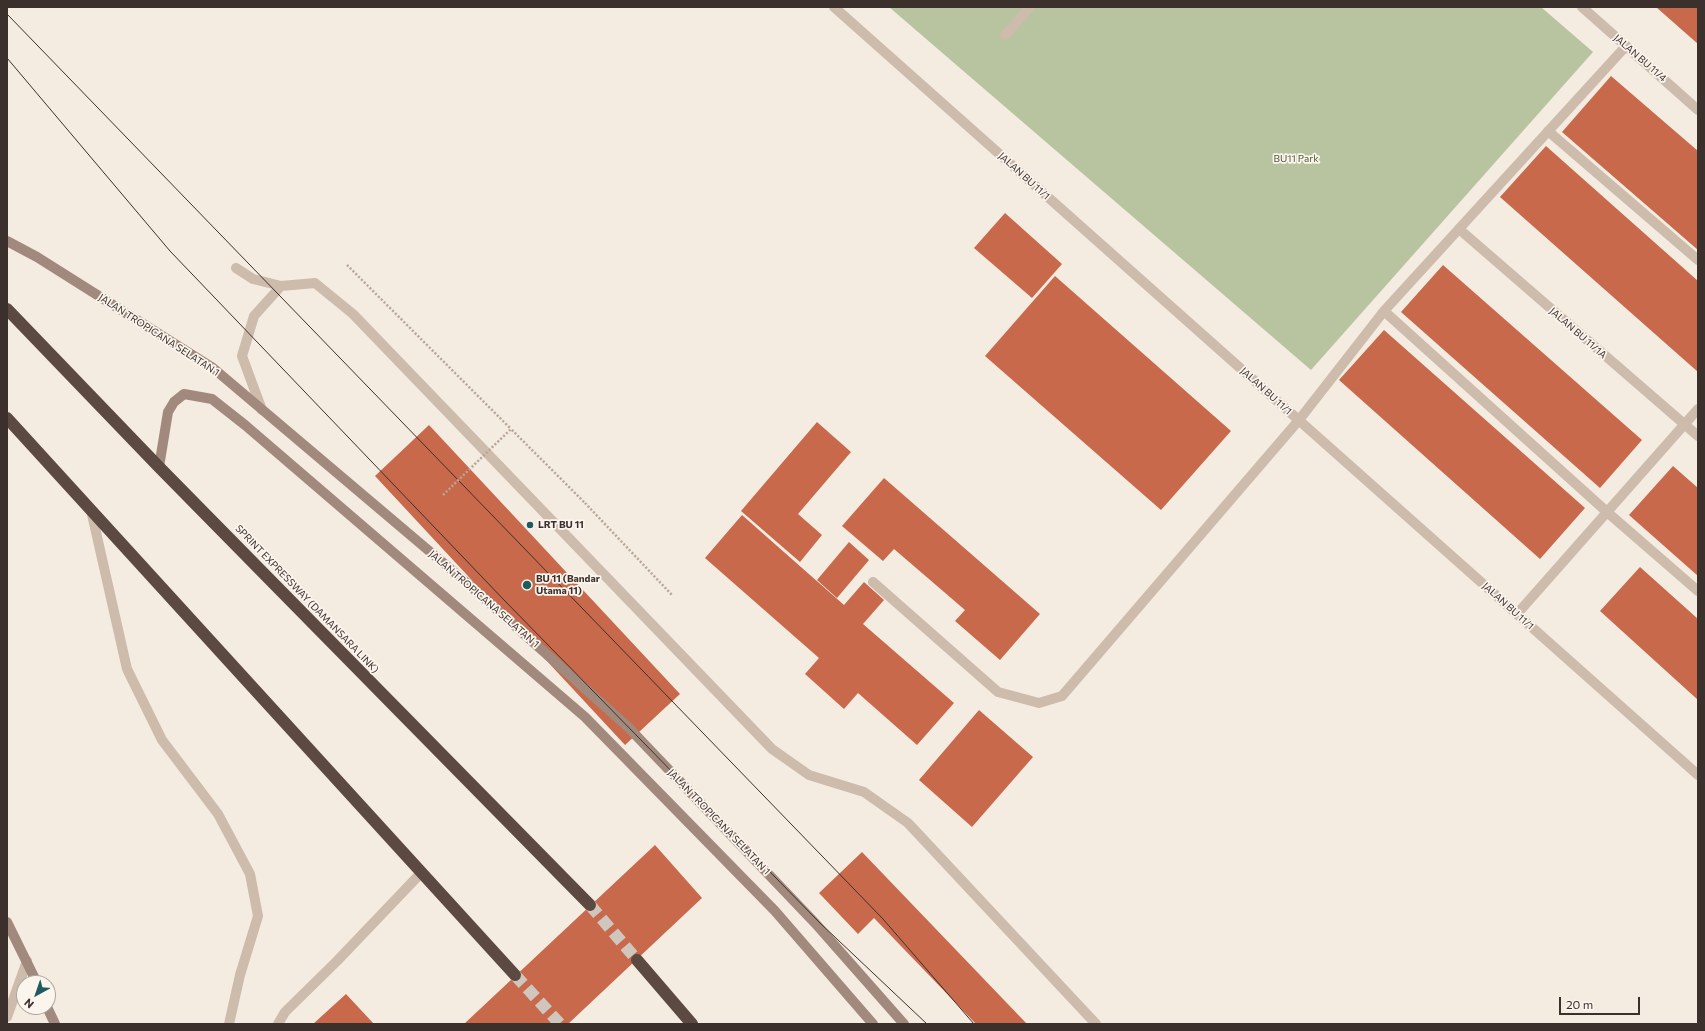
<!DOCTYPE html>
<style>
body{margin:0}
#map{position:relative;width:1705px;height:1031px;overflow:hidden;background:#f4ebe1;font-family:Commissioner,sans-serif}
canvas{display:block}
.frame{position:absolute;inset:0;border:8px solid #3b302b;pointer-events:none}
.north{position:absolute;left:16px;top:975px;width:40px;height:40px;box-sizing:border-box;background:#fbf5ee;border:1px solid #aea6a0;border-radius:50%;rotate:220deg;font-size:11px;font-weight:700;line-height:16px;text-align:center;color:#3b302b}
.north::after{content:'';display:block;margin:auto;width:14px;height:18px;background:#1f5a5e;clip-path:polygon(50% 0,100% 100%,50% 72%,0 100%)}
.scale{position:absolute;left:1559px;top:997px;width:81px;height:18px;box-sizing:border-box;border:2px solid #3b302b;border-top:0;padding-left:5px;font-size:12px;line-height:14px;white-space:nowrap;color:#3b302b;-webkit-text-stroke:3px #fbf5ee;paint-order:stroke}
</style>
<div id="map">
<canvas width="1705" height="1031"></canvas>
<div class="frame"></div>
<div class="north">N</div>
<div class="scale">20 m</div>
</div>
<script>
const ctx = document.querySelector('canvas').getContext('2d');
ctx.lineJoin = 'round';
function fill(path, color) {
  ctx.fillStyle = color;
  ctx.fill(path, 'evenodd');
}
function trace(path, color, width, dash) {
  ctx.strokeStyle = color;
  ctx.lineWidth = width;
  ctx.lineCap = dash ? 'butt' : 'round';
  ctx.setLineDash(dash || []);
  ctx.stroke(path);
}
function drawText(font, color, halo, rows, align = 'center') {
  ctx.font = font + ' Commissioner,sans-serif';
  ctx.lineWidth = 3.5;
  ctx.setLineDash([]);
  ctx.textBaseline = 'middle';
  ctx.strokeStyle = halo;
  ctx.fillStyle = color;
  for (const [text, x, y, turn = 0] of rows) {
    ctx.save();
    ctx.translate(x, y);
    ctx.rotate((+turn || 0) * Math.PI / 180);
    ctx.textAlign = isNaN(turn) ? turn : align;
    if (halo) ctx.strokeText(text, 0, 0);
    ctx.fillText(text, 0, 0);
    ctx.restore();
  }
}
const green = new Path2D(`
 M889 7H1541L1593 52 1311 370Z`);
const building = new Path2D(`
 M1656 7H1698V44Z
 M1611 76 1698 151V250L1562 132Z
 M1546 146 1698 281V372L1500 197Z
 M1005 213 1062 264 1032 298 974 248Z
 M1443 265 1642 440 1600 488 1401 312Z
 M1055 276 1231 431 1161 510 985 356Z
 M1384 330 1585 508 1540 559 1339 380Z
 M817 422 851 452 798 514 822 535 800 562 741 511Z
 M429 425 680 694 625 745 375 476Z
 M1673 466 1698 488V576L1629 515Z
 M884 478 1040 614 1000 660 955 621 965 610 894 549 883 561 842 526Z
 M742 515 844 605 864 582 884 600 863 624 954 703 917 745 858 693 844 709 805 674 819 658 705 558Z
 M849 542 869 560 837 598 817 580Z
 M1640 567 1698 619V700L1600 611Z
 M979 710 1033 757 972 827 919 780Z
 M655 845 702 898 568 1024H464Z
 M862 852 1027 1024H976L874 918 858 934 819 893Z
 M346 994 374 1024H313Z`);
const highwayTunnel = new Path2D(`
 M590 905 637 960
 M515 975 560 1024`);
const path = new Path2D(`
 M347 265 511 429
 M585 503 672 595`);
const lane = new Path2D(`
 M1005 35 1030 7
 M1548 131 1698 260
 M236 268 253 279 281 286
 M1384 311 1607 512 1698 591
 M262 410 242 356 254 316 281 286 315 283 353 314 772 749 809 775 864 792 908 823 1096 1024
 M91 510 127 669 162 740 218 814 250 874 258 916 240 975 229 1024
 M873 582 998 692 1039 703 1062 696 1299 420 1384 311 1626 46
 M1517 614 1698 409
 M278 1024 285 1012 337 961 421 873`);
const street = new Path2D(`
 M834 7 1698 775
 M1582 7 1698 110
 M1459 229 1698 436
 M7 1017 27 961`);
const secondary = new Path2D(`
 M7 241 37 257 213 368 467 583 628 727 815 923 904 1024
 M159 467 168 412 174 402 184 394 212 399 245 425 585 717 775 911 873 1024
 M7 922 37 983
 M47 1007 55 1024`);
const highway = new Path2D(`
 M7 309 159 467 590 905
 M7 418 515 975
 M637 960 692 1024`);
const tram = new Path2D(`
 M7 14 883 919 974 1024
 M7 58 170 251 505 601 820 923 927 1024`);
const pathBridge = new Path2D(`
 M443 495 511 429 585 503`);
const markers = [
 [530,525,4,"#1f5a5e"],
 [527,585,5,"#1f5a5e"]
];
const streetNames = [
 ["JALAN BU 11/4",1640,58,41],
 ["JALAN BU 11/1",1024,176,42],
 ["JALAN BU 11/1A",1578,333,41],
 ["JALAN TROPICANA SELATAN 1",159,335,33],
 ["JALAN BU 11/1",1266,391,42],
 ["SPRINT EXPRESSWAY (DAMANSARA LINK)",307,599,46],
 ["JALAN TROPICANA SELATAN 1",484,599,41],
 ["JALAN BU 11/1",1508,606,42],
 ["JALAN TROPICANA SELATAN 1",719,822,46]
];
const parkNames = [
 ["BU11 Park",1296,159]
];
const poiNames = [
 ["LRT BU 11",538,525],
 ["BU 11 (Bandar",536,579],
 ["Utama 11)",536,591]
];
fill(green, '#b8c4a0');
fill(building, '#c8694b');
trace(highwayTunnel, '#cfc6bd', 12, [12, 6]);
trace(path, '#b9a596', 2.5, [2, 2]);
trace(lane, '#cdbbac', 10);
trace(street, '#cdbbac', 10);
trace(secondary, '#a18a7d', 10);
trace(highway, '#5c4a42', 12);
trace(tram, '#3b302b', 1);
trace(pathBridge, '#b9a596', 2.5, [2, 2]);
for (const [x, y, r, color] of markers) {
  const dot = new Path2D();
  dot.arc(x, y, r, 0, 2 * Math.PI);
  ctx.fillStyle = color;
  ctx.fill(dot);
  trace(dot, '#fbf5ee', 1.5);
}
drawText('10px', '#3b302b', '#fbf5ee', streetNames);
drawText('10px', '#4a5a2e', '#fbf5ee', parkNames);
drawText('bold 10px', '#3b302b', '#fbf5ee', poiNames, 'left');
</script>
